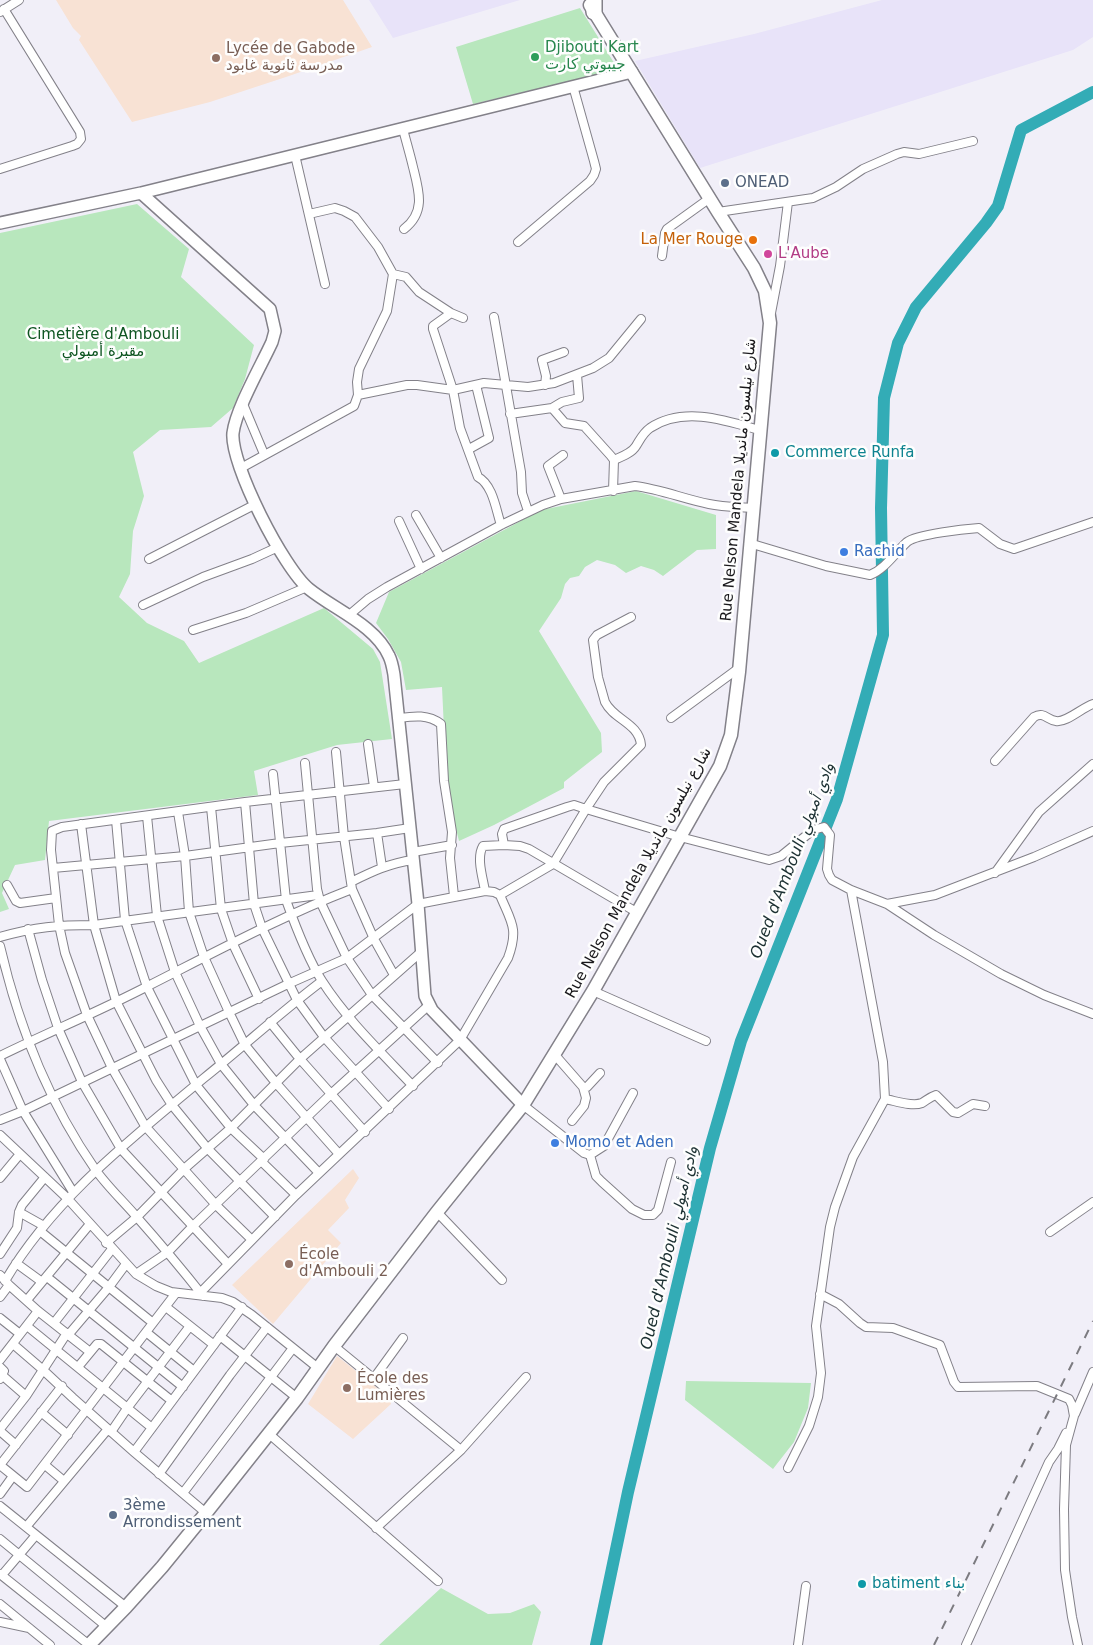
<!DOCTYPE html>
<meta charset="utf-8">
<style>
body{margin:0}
canvas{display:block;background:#f1eff8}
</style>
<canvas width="1093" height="1645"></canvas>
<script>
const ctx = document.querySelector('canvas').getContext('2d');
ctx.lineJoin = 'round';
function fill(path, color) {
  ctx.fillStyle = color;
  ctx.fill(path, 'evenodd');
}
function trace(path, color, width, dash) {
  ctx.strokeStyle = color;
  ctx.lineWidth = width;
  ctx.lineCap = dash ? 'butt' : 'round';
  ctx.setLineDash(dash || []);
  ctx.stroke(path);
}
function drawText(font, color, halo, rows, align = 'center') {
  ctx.font = font + ' "DejaVu Sans",Vazirmatn,sans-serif';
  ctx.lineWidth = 5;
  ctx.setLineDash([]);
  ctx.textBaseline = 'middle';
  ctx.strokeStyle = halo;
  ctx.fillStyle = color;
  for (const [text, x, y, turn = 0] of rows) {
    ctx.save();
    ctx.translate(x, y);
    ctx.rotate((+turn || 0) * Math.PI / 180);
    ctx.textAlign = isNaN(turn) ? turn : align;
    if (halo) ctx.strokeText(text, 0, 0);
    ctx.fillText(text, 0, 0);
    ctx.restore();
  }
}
const industrial = new Path2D(`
 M369 0H520L393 38Z
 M882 0H1093V37L1073 50 700 168 635 61 754 34Z`);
const education = new Path2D(`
 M56 0H343L372 47 289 76 210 102 132 122 79 40 81 36 73 28Z
 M353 1169 359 1178 345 1200 349 1208 328 1230 341 1243 273 1324 232 1285Z
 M337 1356 390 1398 391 1404 353 1439 308 1404Z`);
const green = new Path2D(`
 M580 8 616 66 612 71 473 104 456 47Z
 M137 204 189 249 181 277 254 345 245 379 233 408 211 427 160 430 133 452 144 496 133 531 130 574 119 597 147 623 184 641 199 663 324 608 373 649 380 662 392 739 337 745 254 771 258 795 49 821 45 860 15 865 2 893 9 909 0 912V233Z
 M636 491 716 515V549L697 550 663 576 654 570 641 566 626 573 615 565 597 560 585 567 579 576 570 578 565 584 561 598 539 631 601 733 602 752 564 782V788L494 825 459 841 447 793 442 687 406 690 401 662 388 639 376 623 389 592 541 510Z
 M686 1381 811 1383 808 1408 794 1442 773 1469 685 1400Z
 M441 1588 488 1614 510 1613 534 1604 541 1612 532 1645H379Z`);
const river = new Path2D(`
 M596 1645 628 1492 710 1148 741 1041 837 799 883 635 881 508 884 398 898 343 916 307 986 223 998 206 1021 130 1093 92`);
const street = new Path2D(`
 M0 12 19 0
 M403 129C406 141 410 154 413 167 419 191 426 212 404 229
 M295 155 325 284
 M0 169 72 146 77 144 81 139 80 132 4 9
 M718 212 813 198 836 187 863 169 897 154 904 152 919 154 973 141
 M518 242 590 181 594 175 596 169 594 161 573 86
 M662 256 665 233 667 229 710 198
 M393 274 406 277 419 292 451 313 463 318
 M451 313 433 326V329L453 390 460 428 478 477C493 485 496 510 501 525
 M771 313 780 266 788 202
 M494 317 521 472 522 493 528 511
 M545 385 546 376 542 360 564 352
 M358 395 407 385H417L453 390 484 383 528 387 554 383 593 368 609 358 641 319
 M243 404 264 454
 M552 408 562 402 579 398 577 375
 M510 414 552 408 565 423 584 426 611 456 614 460 613 491
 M469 449 489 438 476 385
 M614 460C621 457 632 453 636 446 641 438 643 433 650 428 683 406 725 420 759 430
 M241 468 354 406 358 395 357 382 359 369 387 311 393 274 378 247 355 217 344 211 335 208 309 214
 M561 499 548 466 563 455
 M416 515 441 558
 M399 521 421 569
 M749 543 826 566 870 575C885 569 895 553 907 542 917 534 966 529 979 528L1000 544 1014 549 1093 522
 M149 559 256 504
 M143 605 203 577 252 559 278 547
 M348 616 368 599 387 587 501 525 543 505 561 499 635 486C660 489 684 499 709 504 723 507 738 507 752 508
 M193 630 246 613 307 587
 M399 718C414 716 428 714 441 724L444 781 452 832 450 858 454 896
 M671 718 739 668
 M368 744 374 787
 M336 752 344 837 352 889 374 939 394 975
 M995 761 1034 717C1044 711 1047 720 1056 721 1066 723 1083 707 1093 704
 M305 763 317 889 320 901 347 958 372 995 438 1063
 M273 774 286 900C295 925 308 959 322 981 347 1020 382 1053 413 1086
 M245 802 254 904 262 928 297 1000 324 1037 389 1109
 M211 807 221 909 233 944 259 999
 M178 812 185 856 189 912 204 957 229 1012 245 1045 276 1083 339 1154
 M147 816 157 916 175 972 200 1026 221 1064 254 1105 319 1173
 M116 820 125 920 147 987 196 1085 231 1128 264 1159
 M81 824 94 925 116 1001 156 1080 172 1105 208 1149 275 1217
 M377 833 382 867
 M504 845 502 834 504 829 567 807 574 805 586 809 604 782 641 745C639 723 614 720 605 702L598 677 593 640 597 635 631 617
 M413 852 452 845
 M53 868 185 856 280 843 377 833 410 828
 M995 873 1039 812 1093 764
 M351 882C371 872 390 863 413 860
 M7 885 16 901 20 903 56 898
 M485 891C483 878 476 858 483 846L504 845 520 846 529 849 638 913
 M500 895 553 864 586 809 680 837 769 860 781 856 813 830 824 827 830 835 827 869 829 875 832 880 851 890 887 904 934 935 1001 974 1044 995 1093 1014
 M887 904 935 895 1034 857 1093 831
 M28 929 42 980 58 1028 82 1082 121 1149 228 1264
 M0 937C35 927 58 925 94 925L318 895
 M0 946C18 1024 49 1103 95 1169 106 1185 122 1200 135 1215 158 1241 181 1268 203 1296
 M593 991 706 1041
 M270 1022 300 1059 365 1132
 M555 1055 583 1087 586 1098 584 1106 572 1121
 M0 1056C49 1032 100 1011 148 986 215 952 282 916 352 889
 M0 1059 23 1111 73 1192
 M583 1087H587L600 1073
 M885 1099C896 1101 912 1107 922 1103 927 1100 930 1097 936 1095L953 1112 958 1113 973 1104 985 1106
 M523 1105 584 1153 590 1155 604 1146 633 1093
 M0 1120 23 1111 288 984 347 958 418 904 485 891 494 892 500 895C511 922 519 928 508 958L460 1040 296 1195 201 1292
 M0 1135 67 1198 136 1274 156 1286 171 1292 222 1298 233 1302 252 1315 318 1368
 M590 1155 596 1176 602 1182 632 1209 644 1215H653L658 1210 671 1162
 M261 1161 296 1195
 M0 1178 20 1154
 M19 1212 44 1226
 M437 1212 502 1280
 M40 1231 153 1323
 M1050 1232 1093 1202
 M252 1240 216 1205 145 1126 112 1068 87 1015 65 953 59 925 51 850 52 831 62 827 245 802 405 784
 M106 1243 137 1217 184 1169 231 1128 300 1059 421 952
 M0 1254 17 1228 19 1212 22 1205 45 1177
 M16 1263 42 1282
 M136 1274 168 1252 193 1226 331 1094 429 1005
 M0 1275 9 1285 0 1297
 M47 1277 183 1387
 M5 1281C54 1198 131 1139 204 1078 244 1046 281 1012 322 981
 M9 1285 38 1311 90 1352
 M820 1294 839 1304 860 1323 866 1327 893 1328 940 1345 954 1382 958 1387 1037 1386 1069 1399 1072 1405 1074 1416 1066 1445 1064 1509 1065 1570 1072 1617 1078 1645
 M27 1300 90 1224
 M166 1307 214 1345
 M0 1318 20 1334
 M54 1323 112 1249
 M27 1326 152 1428
 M146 1332 194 1371
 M69 1334 109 1287 126 1264
 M220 1336 297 1398
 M13 1344 42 1369 73 1398 134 1452 206 1513
 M334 1346 461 1450
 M0 1360 38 1311
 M0 1367 4 1371 0 1379
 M78 1367 97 1344H101L172 1401
 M3 1376 26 1396
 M374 1378 403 1338
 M62 1386 0 1465 27 1487 176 1293
 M41 1412 68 1435
 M1075 1414 1093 1372
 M0 1429 26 1396 67 1333
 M0 1431 16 1445
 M111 1432 128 1407 190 1326
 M268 1433 438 1581
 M134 1452 242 1307
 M45 1465 64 1481
 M788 1468 809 1426 818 1397 821 1373 816 1326 830 1227 835 1207 853 1157 885 1099 883 1062 851 890
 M159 1474 230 1375 267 1327
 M183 1493 293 1348
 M0 1494 13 1476
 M0 1506 126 1607
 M26 1527 108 1429
 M376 1528 461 1450 526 1377
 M0 1539 107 1627
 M0 1574 89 1645
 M2 1575 36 1535
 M0 1604 50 1645
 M0 1622 29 1628
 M798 1645 806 1586
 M966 1645 1049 1462 1058 1449 1066 1433`);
const secondary = new Path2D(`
 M141 193 270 309 275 331 272 342C261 366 236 409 233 433 230 464 284 569 309 589 335 610 375 625 389 656 392 662 393 669 394 675L418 904 425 996 432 1010 523 1105
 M0 223 141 193 632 72`);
const primary = new Path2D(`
 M89 1645 126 1607 162 1567 206 1513 297 1398 334 1346 437 1212 523 1105 593 991 720 766 731 735 739 672 770 323 765 291 754 268 718 212 590 5`);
const highway = new Path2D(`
 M594 0V12`);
const rail = new Path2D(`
 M934 1645 1093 1321`);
const markers = [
 [535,57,5,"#2e9e5b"],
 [216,58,5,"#8d6e63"],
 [725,183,5,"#5c6f8a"],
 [753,240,5,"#e8710a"],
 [768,254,5,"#d1479c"],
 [775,453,5,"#0f9aa8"],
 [844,552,5,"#3f7fe0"],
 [555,1143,5,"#3f7fe0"],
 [289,1264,5,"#8d6e63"],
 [347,1388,5,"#8d6e63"],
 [113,1515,5,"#5c6f8a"],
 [862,1584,5,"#0f9aa8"]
];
const leisureNames = [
 ["Djibouti Kart",545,48],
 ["جيبوتي كارت",545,65]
];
const educationNames = [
 ["Lycée de Gabode",226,49],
 ["مدرسة ثانوية غابود",226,66],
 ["École",299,1255],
 ["d'Ambouli 2",299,1272],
 ["École des",357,1379],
 ["Lumières",357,1396]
];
const serviceNames = [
 ["ONEAD",735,183],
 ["3ème",123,1506],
 ["Arrondissement",123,1523]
];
const foodNames = [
 ["La Mer Rouge",743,240]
];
const hotelNames = [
 ["L'Aube",778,254]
];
const parkNames = [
 ["Cimetière d'Ambouli",103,335],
 ["مقبرة أمبولي",103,352]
];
const cultureNames = [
 ["Commerce Runfa",785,453],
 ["batiment بناء",872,1584]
];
const streetNames = [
 ["Rue Nelson Mandela شارع نيلسون مانديلا",739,480,-85],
 ["Rue Nelson Mandela شارع نيلسون مانديلا",639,873,-61]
];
const shopNames = [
 ["Rachid",854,552],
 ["Momo et Aden",565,1143]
];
const waterNames = [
 ["Oued d'Ambouli وادي أمبولي",793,861,-69],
 ["Oued d'Ambouli وادي أمبولي",670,1248,-77]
];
fill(industrial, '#e8e3f9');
fill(education, '#f8e2d4');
fill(green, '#b8e7bd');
trace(river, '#33acb6', 12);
trace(street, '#838189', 10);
trace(secondary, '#838189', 14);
trace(primary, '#838189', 15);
trace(highway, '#838189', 18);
trace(street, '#fff', 8);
trace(secondary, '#fff', 11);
trace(primary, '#fff', 12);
trace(highway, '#fff', 15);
trace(rail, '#7c7b80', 2, [9, 9]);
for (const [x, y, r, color] of markers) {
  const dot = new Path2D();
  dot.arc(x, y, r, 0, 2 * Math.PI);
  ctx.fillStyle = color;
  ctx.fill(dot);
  trace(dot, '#fefefe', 2);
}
drawText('15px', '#27864d', '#fefefe', leisureNames, 'left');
drawText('15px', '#785e54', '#fefefe', educationNames, 'left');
drawText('15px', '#4e5e75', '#fefefe', serviceNames, 'left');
drawText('15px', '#c56008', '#fefefe', foodNames, 'right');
drawText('15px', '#b23c85', '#fefefe', hotelNames, 'left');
drawText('15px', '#0e5521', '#fefefe', parkNames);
drawText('15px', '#0d838f', '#fefefe', cultureNames, 'left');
drawText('15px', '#19181b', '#fefefe', streetNames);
drawText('15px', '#366cbe', '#fefefe', shopNames, 'left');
drawText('italic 16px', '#1c3032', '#fefefe', waterNames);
</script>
